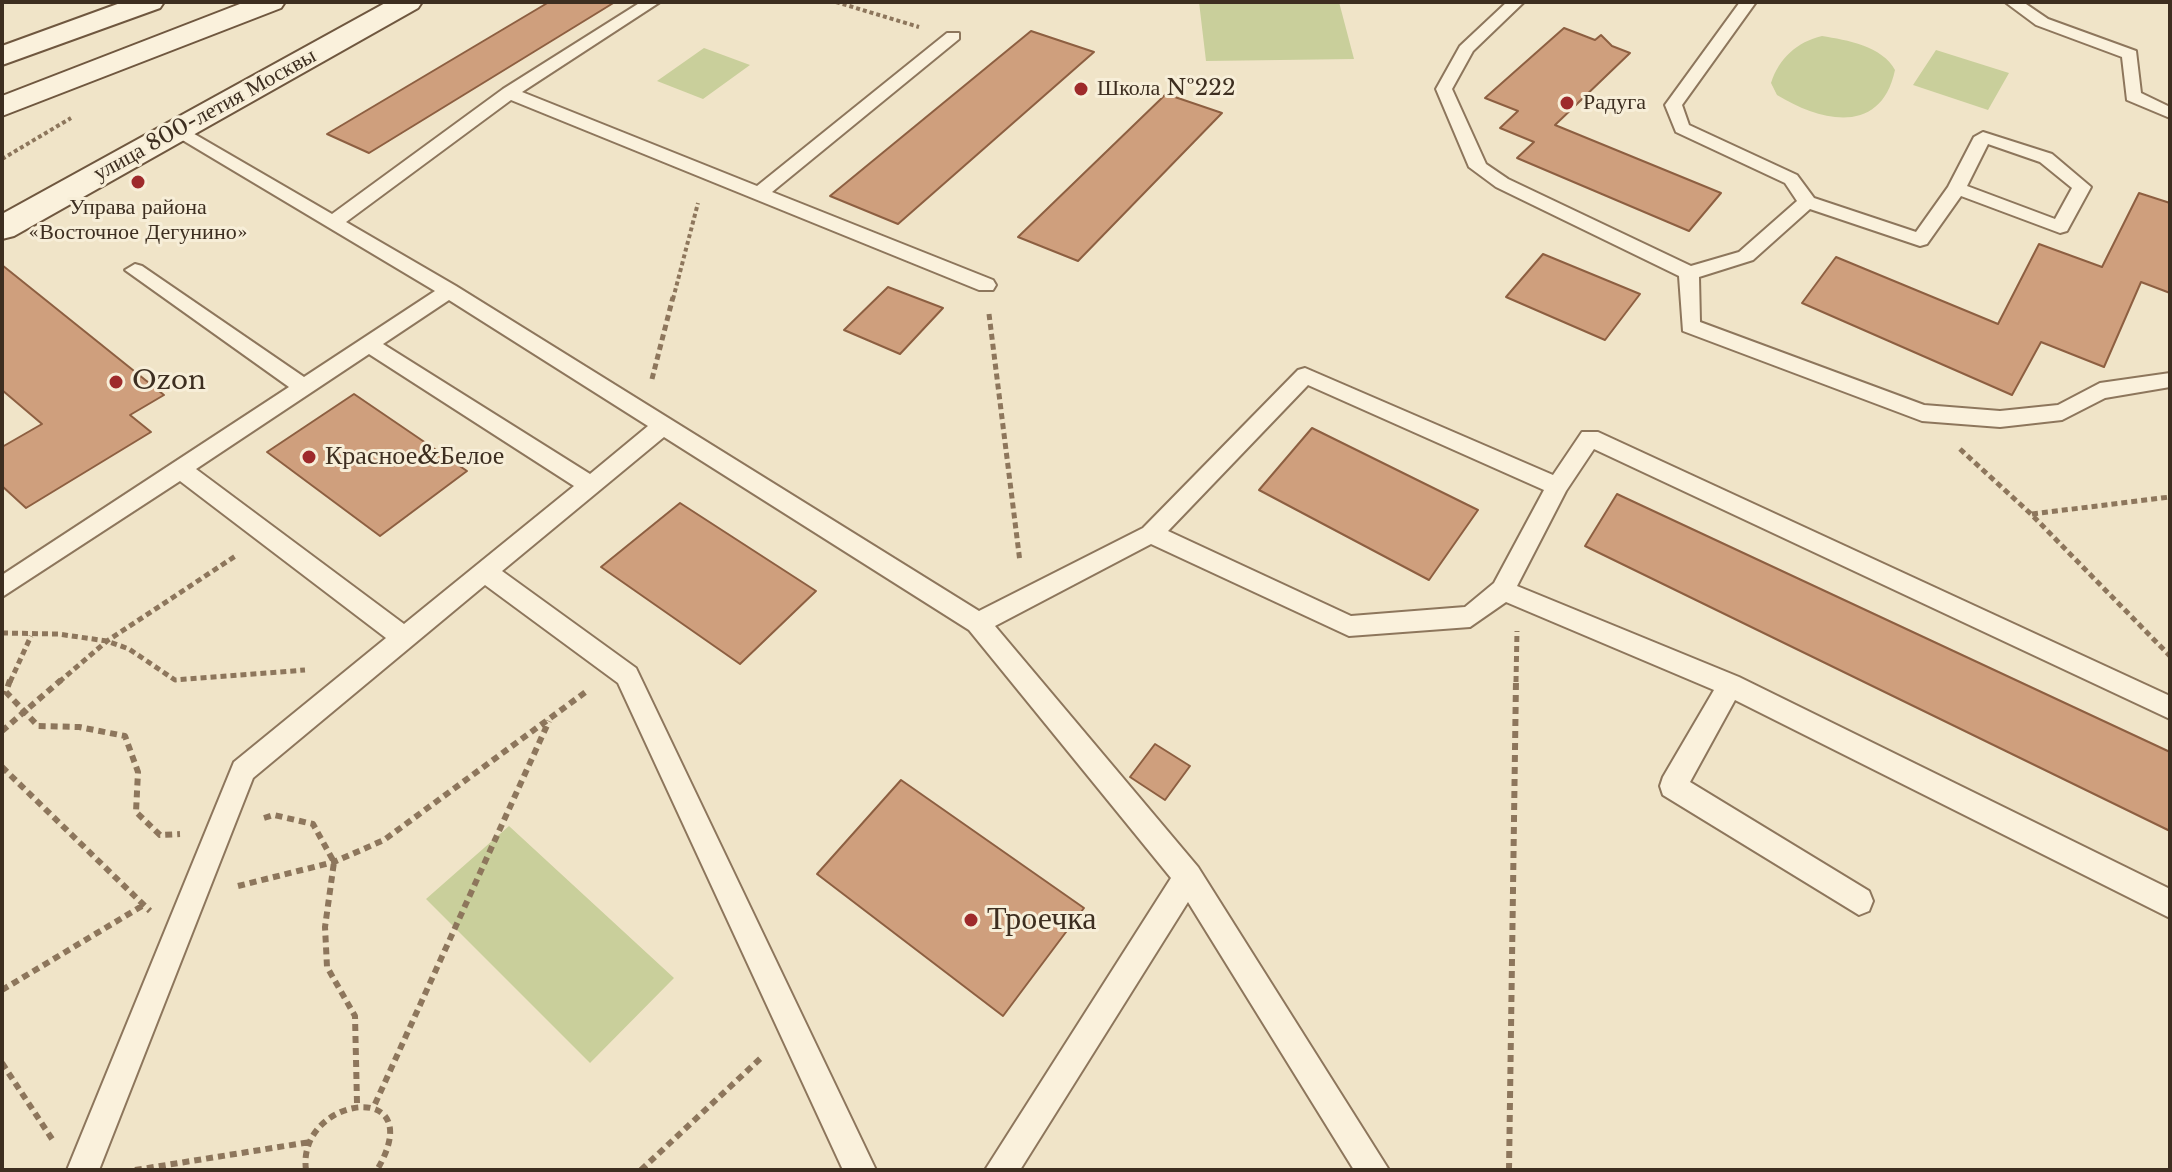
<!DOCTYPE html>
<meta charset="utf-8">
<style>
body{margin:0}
#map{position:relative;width:2172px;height:1172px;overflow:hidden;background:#f0e4c8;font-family:"Libre Baskerville",serif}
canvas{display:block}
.frame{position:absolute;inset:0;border:4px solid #3d2e20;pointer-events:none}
</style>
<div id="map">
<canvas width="2172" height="1172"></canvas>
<div class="frame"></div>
</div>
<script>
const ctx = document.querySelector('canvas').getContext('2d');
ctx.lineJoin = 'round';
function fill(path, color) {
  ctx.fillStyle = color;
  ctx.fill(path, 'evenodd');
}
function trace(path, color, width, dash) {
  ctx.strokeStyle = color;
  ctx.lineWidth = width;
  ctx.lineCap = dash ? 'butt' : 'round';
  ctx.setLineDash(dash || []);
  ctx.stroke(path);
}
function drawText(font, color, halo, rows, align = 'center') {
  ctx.font = font + ' "Libre Baskerville",serif';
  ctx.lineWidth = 6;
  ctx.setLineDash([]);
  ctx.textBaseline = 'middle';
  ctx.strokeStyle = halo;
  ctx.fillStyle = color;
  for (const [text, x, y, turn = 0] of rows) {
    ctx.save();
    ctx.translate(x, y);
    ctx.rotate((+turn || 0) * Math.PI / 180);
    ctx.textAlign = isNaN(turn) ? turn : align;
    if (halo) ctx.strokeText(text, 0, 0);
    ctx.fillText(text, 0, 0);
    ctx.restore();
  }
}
const green = new Path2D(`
 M1199 2H1339L1354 59 1206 61Z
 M1822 36C1847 40 1882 46 1895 70 1881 136 1821 122 1777 95L1771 83C1779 58 1797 42 1822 36Z
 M704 48 750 65 703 99 657 81Z
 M1936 50 2009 73 1988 110 1913 85Z
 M509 826 674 978 590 1063 426 899Z`);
const building = new Path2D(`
 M549 2H615L369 153 327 134Z
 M1564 28 1595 40 1601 35 1612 46 1630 53 1555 125 1721 193 1689 231 1517 158 1534 142 1500 128 1518 111 1485 98Z
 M1031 31 1094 52 898 224 830 196Z
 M1166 94 1222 113 1078 261 1018 237Z
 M2139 193 2170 203V293L2141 282 2104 367 2041 342 2012 395 1802 303 1836 257 1998 324 2039 244 2102 267Z
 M1543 254 1640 294 1605 340 1506 297Z
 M2 265 164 395 130 415 151 432 26 508 2 486V447L42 424 2 390Z
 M888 287 943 308 900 354 844 330Z
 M354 394 467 471 380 536 267 452Z
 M1312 428 1478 510 1429 580 1259 490Z
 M1617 494 2170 752V831L1585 546Z
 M680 503 816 591 740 664 601 567Z
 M1155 744 1190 766 1165 800 1130 777Z
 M901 780 1084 908 1003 1016 817 874Z`);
const pathFar2 = new Path2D(`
 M836 2 919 27
 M2 159 71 118
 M673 299 698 203`);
const pathFar1 = new Path2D(`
 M989 314 1020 562
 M652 379 673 297
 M1960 449 2031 514 2170 656
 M2032 514 2170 497
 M2 633 58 634 107 641 129 649 175 680 305 670
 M10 682 31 636
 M59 682 107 641 237 555
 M1516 682 1517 631`);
const path = new Path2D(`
 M10 680 6 692 38 726 79 727 125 736 138 772 136 812 160 835 180 834
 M2 731 61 680
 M2 767 150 911
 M264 818 274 815 313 824 334 862 325 927 327 967 355 1016 357 1103
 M238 886 334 862 384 840 587 691
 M2 990 142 906
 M2 1063 52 1139
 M375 1104 549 721
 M135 1170 310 1142
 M306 1170C296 1096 432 1077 377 1170
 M641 1170 763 1056
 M1509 1170 1516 680`);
const lane = new Path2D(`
 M641 2H660L522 92 757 186 947 33H959V39L772 192 993 280 996 285 993 290H979L511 100 346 222 456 286 979 611 1143 528 1298 370 1305 368 1553 475 1582 432H1598L2170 696V719L1594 449 1566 491 1517 586 1739 677 2170 889V918L1735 700 1690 782 1869 891 1873 901 1869 911 1859 915 1663 795 1660 786 1663 777 1714 690 1506 602 1470 627 1349 636 1151 544 995 626 1198 867 1389 1170H1354L1188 902 1020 1170H985L1171 878 969 630 664 437 502 571 636 668 876 1170H843L618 683 485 585 253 778 99 1170H67L234 762 386 638 180 481 2 597V575L289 387 125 270 135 264 142 266 304 377 435 291 169 132 178 127 184 128 332 214 503 89ZM449 300 648 426 590 474 383 344ZM369 354 574 486 404 624 196 469ZM1308 385 1544 490 1494 583 1465 607 1351 616 1168 531Z
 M1507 2H1524L1473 51 1452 89 1486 164 1508 179 1691 266 1739 252 1797 201 1785 183 1676 132 1665 105 1740 2H1756L1682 105 1689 125 1797 175 1814 198 1916 232 1948 187 1974 137 1983 132 2052 154 2091 187 2067 231 2060 233 1961 196 1927 244 1920 246 1810 209 1753 260 1699 277 1700 322 1924 405 2000 411 2058 405 2100 383 2170 373V387L2105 398 2062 420 2000 427 1922 421 1683 331 1679 276 1496 187 1469 167 1436 89 1460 46ZM1988 144 2040 162 2072 188 2055 219 1967 186Z
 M2005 2H2023L2048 19 2136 51 2141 93 2170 107V118L2127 100 2122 57 2036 25Z`);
const secondary = new Path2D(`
 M123 2H164L160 8 2 65V46Z
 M245 2H285L281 8 2 116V96Z
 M387 2H422L418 8 14 236 2 239V214Z`);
const markers = [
 [1081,89,8,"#9e2a2b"],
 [1567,103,8,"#9e2a2b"],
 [138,182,8,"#9e2a2b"],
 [116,382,8,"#9e2a2b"],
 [309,457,8,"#9e2a2b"],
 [971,920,8,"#9e2a2b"]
];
const farPoinames = [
 ["Школа №222",1097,89],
 ["Радуга",1583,103],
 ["Управа района",138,208,"center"],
 ["«Восточное Дегунино»",138,233,"center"]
];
const farStreetnames = [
 ["улица 800-летия Москвы",205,115,-29]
];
const poiNames = [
 ["Ozon",132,382],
 ["Красное&Белое",325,457]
];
const nearPoinames = [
 ["Троечка",987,920]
];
fill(green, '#c9cf9b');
fill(building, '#cf9f7d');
trace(building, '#8d5f41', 2);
trace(lane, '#8d765c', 4);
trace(secondary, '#6f573f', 4);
trace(pathFar2, '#8d765c', 4, [4, 3]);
trace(pathFar1, '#8d765c', 5, [6, 4]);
trace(path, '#8d765c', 6, [7, 5]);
fill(lane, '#faf1dc');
fill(secondary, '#faf1dc');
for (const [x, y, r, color] of markers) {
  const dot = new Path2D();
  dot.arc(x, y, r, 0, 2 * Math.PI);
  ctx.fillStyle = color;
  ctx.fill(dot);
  trace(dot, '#f7eed8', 3);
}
drawText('22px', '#3d2e20', '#f7eed8', farPoinames, 'left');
drawText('22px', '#3d2e20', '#f7eed8', farStreetnames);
drawText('26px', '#3d2e20', '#f7eed8', poiNames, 'left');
drawText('32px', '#3d2e20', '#f7eed8', nearPoinames, 'left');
</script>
